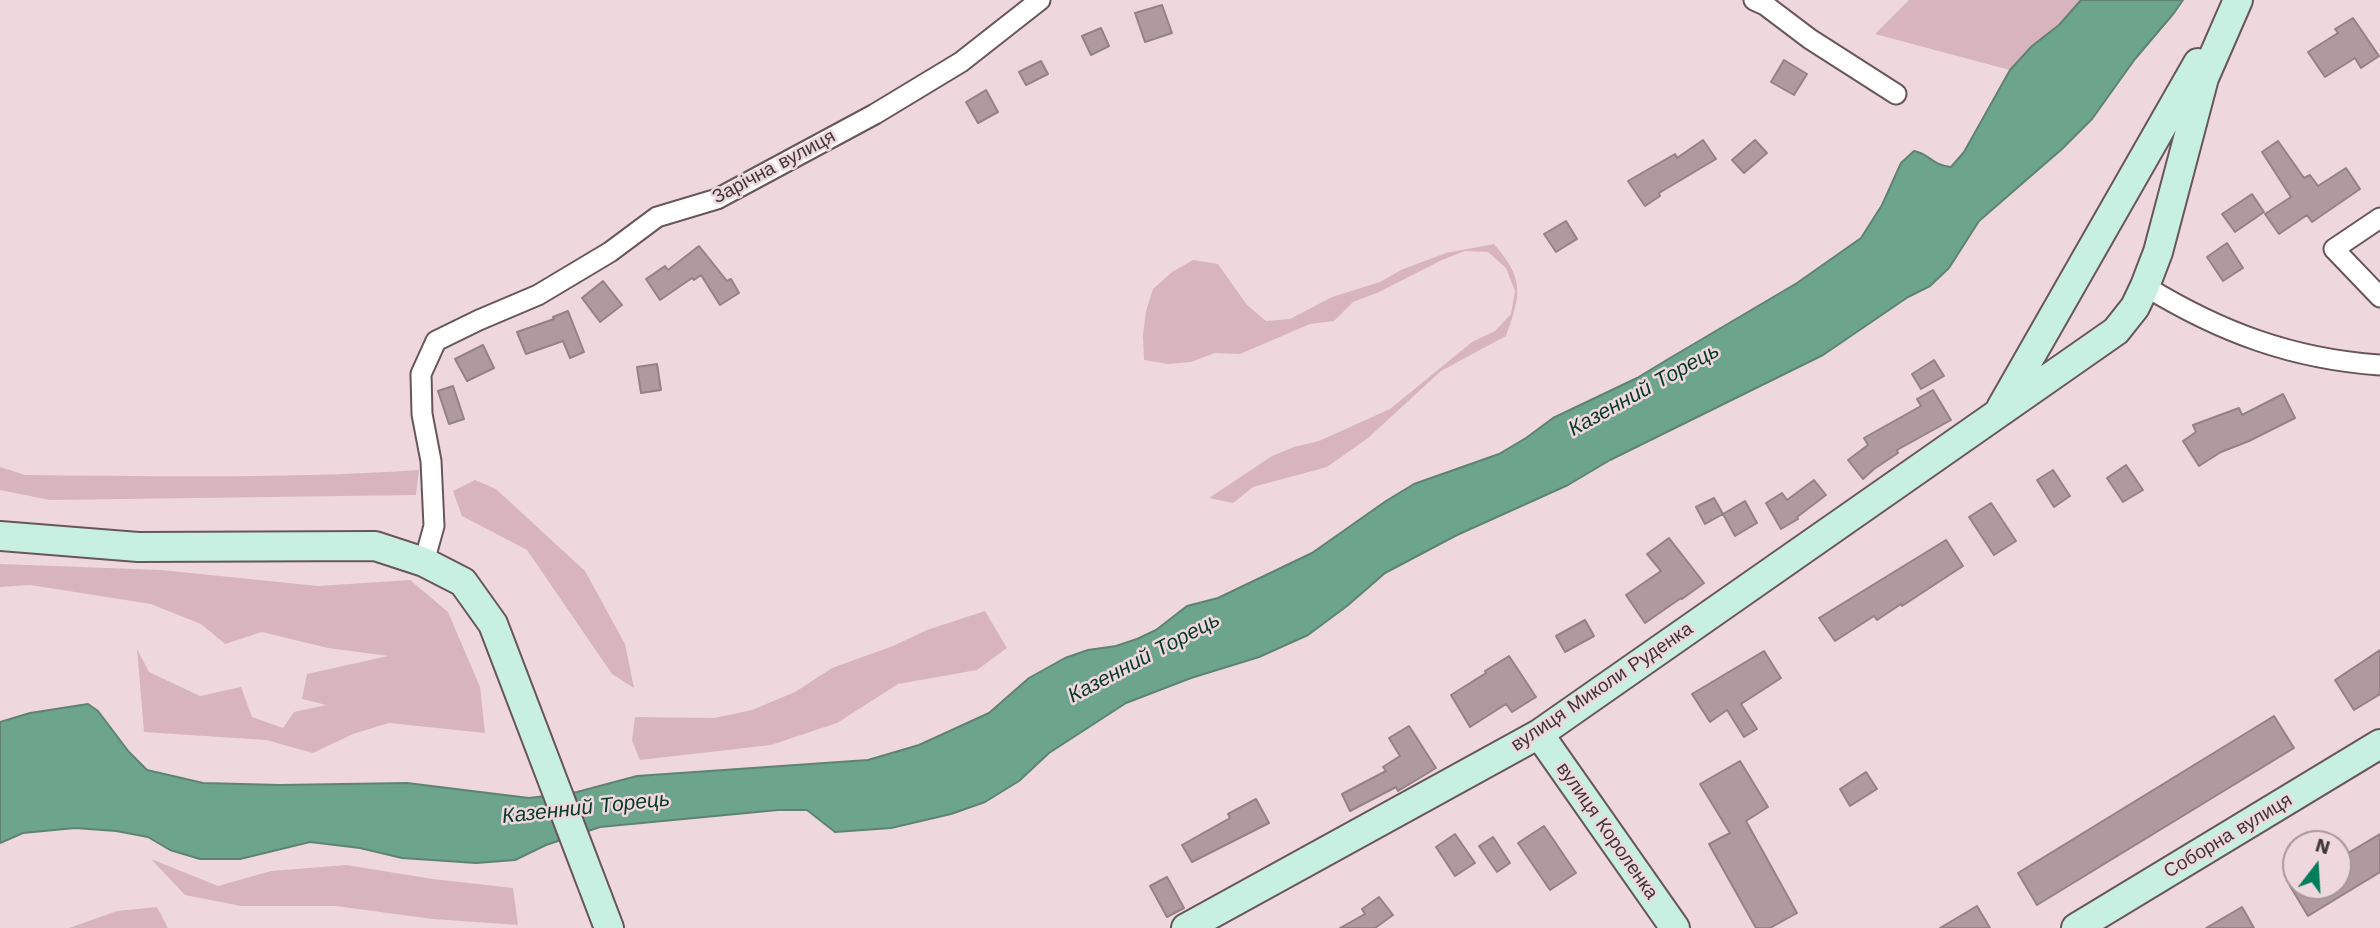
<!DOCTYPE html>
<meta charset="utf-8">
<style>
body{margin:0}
#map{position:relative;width:2380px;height:928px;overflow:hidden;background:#eed8de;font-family:"Work Sans",sans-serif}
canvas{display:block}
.north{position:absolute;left:2282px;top:830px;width:70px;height:70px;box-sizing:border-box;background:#eed8de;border:2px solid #a8979c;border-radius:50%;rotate:17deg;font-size:19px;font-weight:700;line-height:28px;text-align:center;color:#3e3638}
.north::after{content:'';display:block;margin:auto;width:24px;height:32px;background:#027d5b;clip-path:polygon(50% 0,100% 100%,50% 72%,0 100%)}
</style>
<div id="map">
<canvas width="2380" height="928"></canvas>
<div class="north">N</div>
</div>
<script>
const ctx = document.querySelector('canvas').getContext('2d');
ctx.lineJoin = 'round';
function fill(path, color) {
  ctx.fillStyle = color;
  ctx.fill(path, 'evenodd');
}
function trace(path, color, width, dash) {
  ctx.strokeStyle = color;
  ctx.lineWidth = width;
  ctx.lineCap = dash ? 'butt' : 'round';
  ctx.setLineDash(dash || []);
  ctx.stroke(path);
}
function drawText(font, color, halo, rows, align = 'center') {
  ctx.font = font + ' "Work Sans",sans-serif';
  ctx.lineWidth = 5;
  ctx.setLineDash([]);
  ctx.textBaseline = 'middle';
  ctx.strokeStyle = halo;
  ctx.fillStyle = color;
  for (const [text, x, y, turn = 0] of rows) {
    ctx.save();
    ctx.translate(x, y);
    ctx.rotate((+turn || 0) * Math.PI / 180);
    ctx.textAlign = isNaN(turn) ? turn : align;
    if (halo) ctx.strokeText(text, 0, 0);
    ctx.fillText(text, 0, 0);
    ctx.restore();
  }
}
const green = new Path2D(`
 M1909 0H2081L2059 25 2032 46 2010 70 1875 34Z
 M1494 244C1525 280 1521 294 1506 336L1441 371 1368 438 1327 467 1253 487 1233 503 1209 498 1272 456 1294 447 1319 441 1390 409 1472 342 1495 331 1511 314 1515 291 1506 268 1488 252 1465 251 1442 260 1377 293 1353 302 1334 321 1310 324 1240 354 1215 353 1191 362 1168 364 1144 360 1143 335 1146 311 1153 289 1172 272 1193 260 1218 264 1247 305 1266 321 1290 319 1332 297 1380 282 1401 270 1446 253Z
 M0 467 25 475C156 476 288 479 419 470L416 495 50 500 0 490Z
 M475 480 496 489 585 571 625 644 634 688 612 674 527 550 462 516 453 491Z
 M0 564 161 570 318 586 410 580 448 612 480 687 485 733 389 723 353 734 313 753 266 740 144 732 137 649 149 672 200 696 241 687 252 717 283 728 294 712 326 705 302 699 307 674 388 656 328 648 262 632 225 644 201 624 151 604 30 585 0 587Z
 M985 611 1007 648 977 670 898 684 837 723 771 745 640 760 632 741 635 717 714 718 752 710 795 692 832 668 893 646 927 630Z
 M151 859 218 886 271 871 346 865 433 879 513 888 518 925 433 919 335 906H241L185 895Z
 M157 907 168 928H69L117 911Z`);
const water = new Path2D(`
 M2081 0H2183L2174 13 2135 59 2092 119 2062 149 1979 221 1949 268 1930 286 1908 297 1823 355 1610 460 1568 485 1457 535 1385 573 1347 606 1308 635 1259 657 1191 678 1126 703 1049 753 1019 781 985 802 951 814 891 828 835 832 807 810H778L600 827 546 845 515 860 476 863 402 858 360 848 310 842 240 859H200L170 850 148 837 116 831 75 828 23 833 0 843V722L30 713 88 704 98 711 129 752 147 770 203 783 280 785 407 783 529 798 577 792 637 776 868 760 919 745 989 713 1029 678 1065 658 1088 650 1116 646 1137 639 1156 630 1187 606 1218 598 1312 553 1386 501 1414 484 1499 454 1526 438 1553 418 1637 378 1665 361 1797 283 1861 238 1882 205 1901 163 1914 151C1930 154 1931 165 1951 167L1964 152 2010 70 2032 46 2059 25Z`);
const building = new Path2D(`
 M1162 5 1172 33 1145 42 1135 13Z
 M2353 18 2379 56 2361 68 2355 58 2325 77 2308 52 2338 33 2335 29Z
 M1101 28 1109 46 1091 55 1082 36Z
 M1784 60 1807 74 1794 95 1771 82Z
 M1041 61 1048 74 1026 85 1019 72Z
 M986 90 998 112 978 123 966 102Z
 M1703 140 1716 159 1659 193 1660 196 1645 206 1628 181 1675 154 1677 158Z
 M1755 140 1767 153 1744 173 1732 160Z
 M2278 141 2304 178 2310 175 2318 186 2346 168 2360 189 2312 222 2307 215 2279 234 2265 214 2291 197 2262 152Z
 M2252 194 2264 212 2235 232 2222 214Z
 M1566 221 1577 239 1556 252 1544 234Z
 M2227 243 2243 268 2223 281 2207 257Z
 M699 246 727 281 731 279 739 293 720 305 701 275 694 280 692 278 660 300 646 279 665 266 668 270Z
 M603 281 622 305 600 322 582 298Z
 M568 311 584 352 570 358 563 341 526 354 517 332 554 319 553 317Z
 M483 345 494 368 467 381 455 359Z
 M1934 360 1944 376 1921 389 1912 374Z
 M657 364 661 390 641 393 637 367Z
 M453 386 464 419 449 424 438 391Z
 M1933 390 1951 420 1897 450 1898 453 1874 469 1863 479 1848 460 1868 445 1864 438 1921 406 1917 399Z
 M2283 394 2295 418 2249 441 2221 452 2199 466 2183 441 2196 432 2193 425 2239 408 2242 415Z
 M2126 465 2143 490 2123 502 2107 478Z
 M2053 470 2070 496 2054 507 2037 480Z
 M1814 480 1826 495 1797 517 1798 519 1781 529 1766 503 1782 493 1787 500Z
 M1714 498 1723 514 1745 501 1757 523 1735 536 1723 514 1705 524 1696 507Z
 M1991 503 2016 541 1994 555 1969 517Z
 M1669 538 1704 583 1682 599 1681 598 1645 623 1626 595 1661 571 1647 554Z
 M1946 540 1963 566 1902 606 1901 604 1877 620 1874 616 1835 641 1819 618Z
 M1585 620 1594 636 1565 652 1556 636Z
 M2380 650V694L2354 710 2335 680Z
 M1764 651 1781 678 1741 704 1757 729 1744 737 1727 710 1710 722 1692 694Z
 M1509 656 1536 697 1512 712 1506 704 1470 727 1451 695 1486 673 1485 671Z
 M2274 716 2294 748 2037 905 2018 873Z
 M1409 726 1436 768 1398 791 1396 787 1350 811 1342 794 1386 771 1383 767 1400 756 1389 738Z
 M1740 761 1768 807 1746 821 1797 913 1770 928H1756L1709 844 1730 833 1700 784Z
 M1866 772 1877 789 1850 806 1840 789Z
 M1256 799 1269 823 1192 862 1182 845 1230 818 1228 814Z
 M1544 826 1576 873 1550 890 1518 843Z
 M1455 834 1475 863 1455 876 1436 847Z
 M2380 834V872L2308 916 2290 886H2338V859Z
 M1493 837 1510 863 1497 872 1479 846Z
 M1167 877 1184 908 1167 917 1150 886Z
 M1379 897 1393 915 1375 928H1340L1365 914 1362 909Z
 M1977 906 1990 928H1940Z
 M2242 907 2254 928H2206Z`);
const street = new Path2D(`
 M1754 0 1765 5 1810 39 1896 94
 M2380 218 2334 249 2380 297
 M2145 286C2220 332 2292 359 2380 365
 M424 562 434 526 431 461 422 414 421 374 436 341 479 320 538 295 610 252 657 217 717 199 875 114 961 62 1040 0`);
const secondary = new Path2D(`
 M2001 408 2198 63
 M0 536 138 547 375 546 424 562 463 582 493 624 609 928
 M1539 734 1675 928
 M1186 928 1539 734 2116 331 2135 307 2145 286 2158 252 2204 78 2238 0
 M2076 928 2380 744`);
const streetNames = [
 ["Зарічна вулиця",774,167,-28],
 ["вулиця Миколи Руденка",1602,687,-34],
 ["вулиця Короленка",1607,831,55],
 ["Соборна вулиця",2228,836,-31]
];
const waterNames = [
 ["Казенний Торець",1644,390,-29],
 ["Казенний Торець",1144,658,-28],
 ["Казенний Торець",586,808,-6]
];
fill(green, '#d8b5be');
fill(water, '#6da48c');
trace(water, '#5f8373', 2);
fill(building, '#ae9a9f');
trace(building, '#958287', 2);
trace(street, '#68565b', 23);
trace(secondary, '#68565b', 32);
trace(street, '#fff', 19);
trace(secondary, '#c7f0e2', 28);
drawText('19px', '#3e3638', '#eed8de', streetNames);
drawText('italic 21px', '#083a29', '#eed8de', waterNames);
</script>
